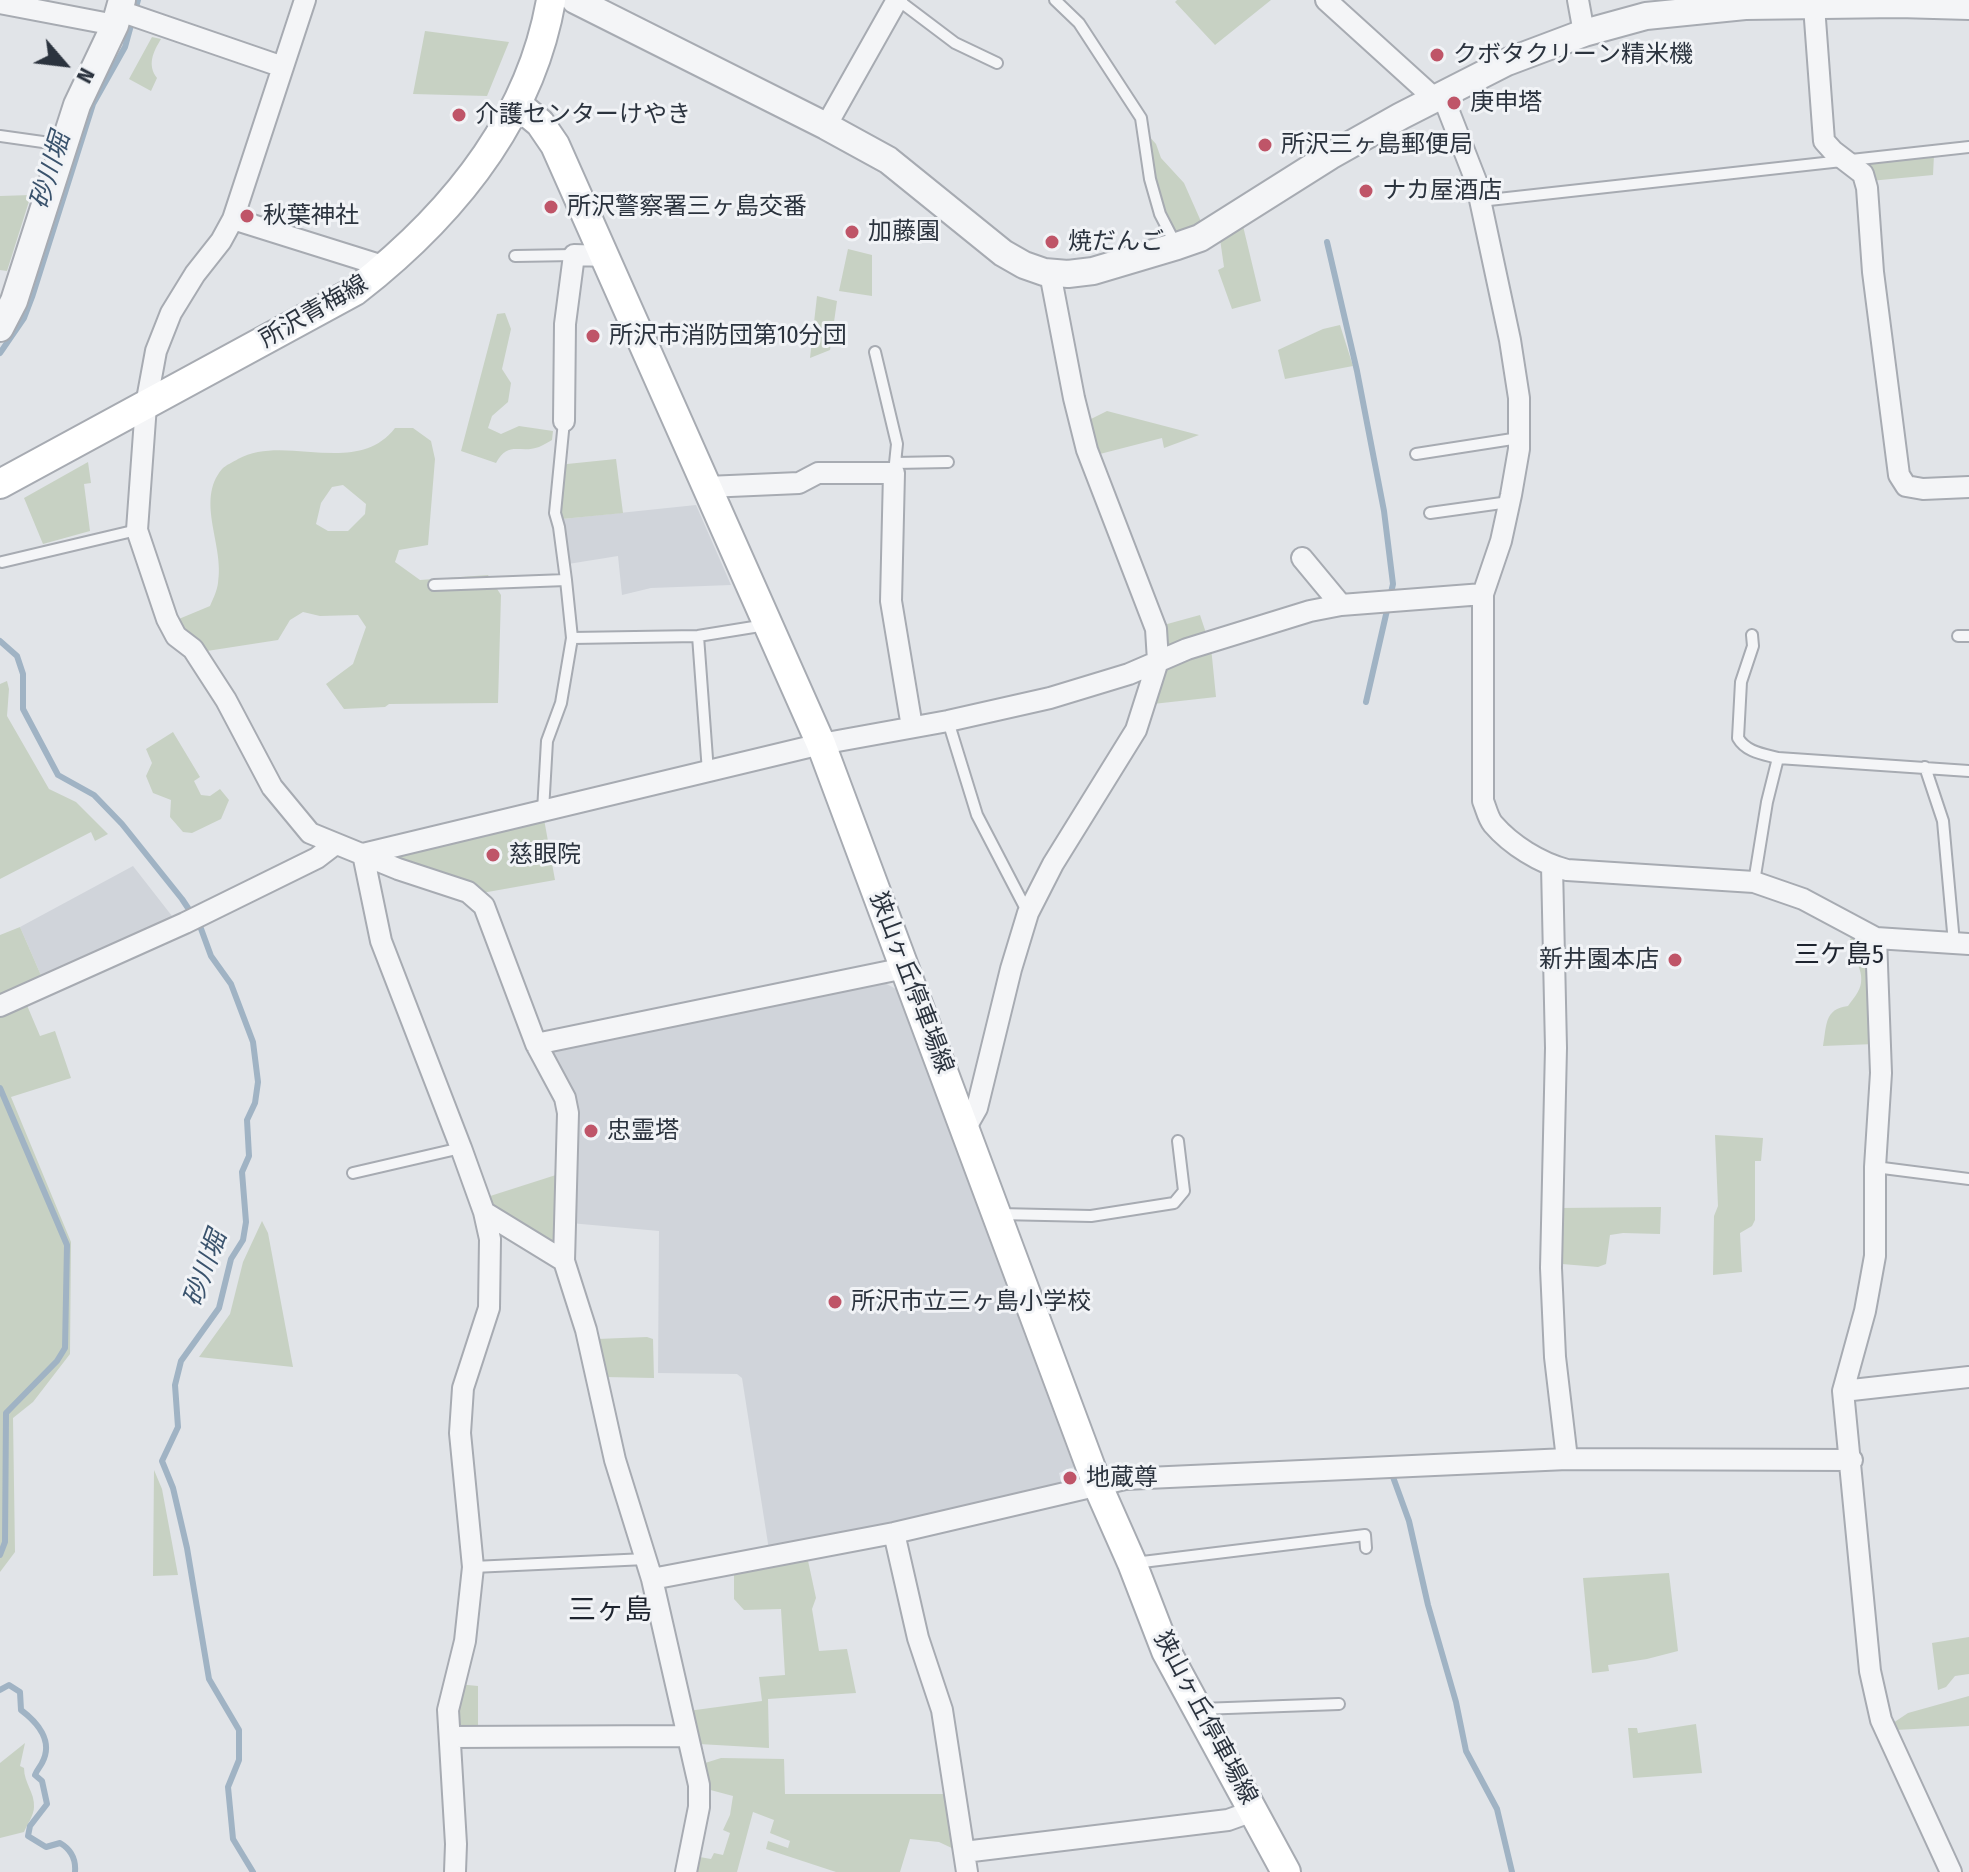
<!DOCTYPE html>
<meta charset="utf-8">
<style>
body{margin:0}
#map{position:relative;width:1969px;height:1872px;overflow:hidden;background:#e1e4e8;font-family:"Fira Sans Condensed",sans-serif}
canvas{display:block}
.north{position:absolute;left:24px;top:24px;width:80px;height:80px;-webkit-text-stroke:6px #f1f3f6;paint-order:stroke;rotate:118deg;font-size:22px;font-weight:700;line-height:32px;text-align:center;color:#2b333e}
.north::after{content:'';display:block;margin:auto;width:28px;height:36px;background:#2b333e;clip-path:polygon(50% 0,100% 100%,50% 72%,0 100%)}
</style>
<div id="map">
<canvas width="1969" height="1872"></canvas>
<div class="north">N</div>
</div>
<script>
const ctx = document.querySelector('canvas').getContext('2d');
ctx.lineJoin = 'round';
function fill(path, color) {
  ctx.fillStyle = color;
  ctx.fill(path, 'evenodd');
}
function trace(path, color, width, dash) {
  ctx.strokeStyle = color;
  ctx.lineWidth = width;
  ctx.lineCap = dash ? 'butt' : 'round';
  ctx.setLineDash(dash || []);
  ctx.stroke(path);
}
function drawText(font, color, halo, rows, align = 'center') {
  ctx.font = font + ' "Fira Sans Condensed","Noto Sans JP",sans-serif';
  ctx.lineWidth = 6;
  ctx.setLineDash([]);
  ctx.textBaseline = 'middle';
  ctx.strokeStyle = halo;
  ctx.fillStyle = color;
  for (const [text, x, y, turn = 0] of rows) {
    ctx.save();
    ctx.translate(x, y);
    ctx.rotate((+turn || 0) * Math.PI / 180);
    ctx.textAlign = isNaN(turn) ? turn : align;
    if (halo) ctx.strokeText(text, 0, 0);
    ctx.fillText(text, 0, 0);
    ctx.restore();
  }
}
const built = new Path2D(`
 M696 505 731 585 651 588 622 595 618 556 568 564 562 519Z
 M133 866 172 916 161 927 43 980 20 927Z
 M883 982 896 989 1074 1467 1059 1473 1063 1489 769 1550 742 1378 737 1374 658 1373 659 1231 570 1223 575 1102 549 1055 555 1046Z`);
const green = new Path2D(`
 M1177 0H1271L1215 45 1175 2Z
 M425 31 509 42 487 96 413 94Z
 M152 37 161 39C153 52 147 65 157 78L151 91 129 79Z
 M1148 135 1156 144 1161 158 1184 183 1203 226 1174 237 1157 197Z
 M1934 155 1933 175 1870 181 1867 163Z
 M31 195 7 271 0 270V196Z
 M1243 226 1261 301 1232 309 1218 270 1224 267 1220 239Z
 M848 249 872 255V296L839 291Z
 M817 296 837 301 830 350 810 358Z
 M505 313 511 329 502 369 511 383 508 402 492 416 488 428 501 434 519 426 553 431 552 440C548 442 544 445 539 447 520 454 508 440 496 463L461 451 497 314Z
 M1340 325 1353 366 1285 379 1278 350 1323 329Z
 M1107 411 1199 435 1164 448 1162 438 1096 455 1087 421Z
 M395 428H413L431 441 435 459 428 545 399 550 395 562 420 580 488 575 501 595 498 703 389 704 385 707 344 709 326 684 353 664 366 627 358 615 320 616 303 612 290 620 278 640 207 651 181 637 174 621 210 606C213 599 217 591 218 583 225 546 195 501 222 469 226 465 233 462 238 459 285 433 356 478 395 428ZM343 485 366 504 365 514 348 531H328L316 524 321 503 332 487Z
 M616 459 623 513 562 519 559 509 564 467 567 464Z
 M88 462 91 483 84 484 90 531 43 544 24 498Z
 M1200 615 1207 636 1167 650 1160 626Z
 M1211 647 1216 697 1153 704 1162 668Z
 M7 681 9 689 7 716 49 789 76 802 108 834 95 841 91 832 0 879V684Z
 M173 732 200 777 194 781 201 795 210 796 220 789 229 800 221 819 192 833 183 832 170 817 171 800 153 793 146 776 152 763 146 749Z
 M544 819 555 880 482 893 391 861 390 854Z
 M20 927 43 980 0 1001V935Z
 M1852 932 1870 947 1875 1044 1823 1046C1827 1025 1824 1009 1848 1006 1853 999 1860 991 1861 983 1864 962 1844 955 1852 932Z
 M26 1003 40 1036 55 1031 71 1078 11 1097 71 1242 70 1354 33 1402 13 1418 15 1552 0 1572V1013Z
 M1715 1135 1763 1138 1761 1161H1755V1220L1752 1226 1740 1233 1742 1272 1713 1275 1714 1216 1718 1206Z
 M559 1174V1243L549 1247 486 1208 484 1198Z
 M1661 1207 1660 1234 1623 1233 1610 1235 1606 1264 1598 1267 1562 1264 1560 1208Z
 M262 1221 268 1233 293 1367 199 1357 230 1314 243 1262Z
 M647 1337 653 1339 654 1378 605 1377 597 1339Z
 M154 1470 162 1489 178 1575 153 1576Z
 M807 1556 816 1598 812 1609 819 1651 847 1649 856 1693 768 1699 769 1748 699 1744 688 1711 762 1701 759 1677 785 1675 781 1609 744 1610 734 1599V1570Z
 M1669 1573 1678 1651 1647 1659 1608 1665 1609 1671 1592 1673 1583 1578Z
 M1969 1637V1674L1955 1676 1946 1687 1938 1690 1932 1643Z
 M457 1684 478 1686V1739H454Z
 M1969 1696V1726L1896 1730 1893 1723 1908 1713Z
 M1696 1724 1702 1773 1633 1778 1628 1728H1637L1638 1733Z
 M25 1743 20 1766 24 1768C24 1783 35 1793 34 1807 34 1815 27 1825 24 1832L0 1838V1763Z
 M721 1758 784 1759 785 1794H950L958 1851 939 1842 910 1839 900 1872H836L766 1849 768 1841 788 1848 790 1841 770 1833 774 1820 753 1812 737 1872H691L694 1856 711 1859 714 1853 723 1855 730 1833 723 1830 730 1815 733 1796 703 1788 702 1764Z`);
const stream = new Path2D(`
 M1327 242 1357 371 1384 511 1393 584 1366 702
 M0 353 24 318 32 297 93 104 125 47 138 0
 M0 641 17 656 23 674V709L58 775 94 795 122 824 182 899 200 926 211 956 231 984 253 1042 258 1082 255 1103 247 1120 249 1156 242 1172 246 1222 243 1240 231 1259 219 1308 181 1361 175 1385 178 1427 162 1461 173 1488 187 1548 209 1679 239 1730V1760L228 1787 233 1839 253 1872
 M0 1088 67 1245 65 1348 57 1361 6 1413 5 1542 0 1555
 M1393 1477 1409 1521 1428 1605 1456 1702 1466 1751 1497 1809 1512 1872
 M0 1690 9 1685 20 1692 21 1710C37 1722 54 1741 42 1763 40 1767 37 1770 35 1775L42 1781 47 1804 30 1826 28 1836 46 1847 60 1843C72 1850 76 1860 75 1872`);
const service = new Path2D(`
 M898 0 955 43 997 63
 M1055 0 1079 23 1141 118 1150 179 1160 214 1176 245
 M0 136 64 145
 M1480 201 1969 147
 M515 256 574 255
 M875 352 897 444 894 473
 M564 421 555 513 559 527 566 580
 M1416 454 1519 438
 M895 463 948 462
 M1430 513 1509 502
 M2 562 137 530
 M434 585 566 580 572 638
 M1752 635 1753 646 1741 682 1738 738C1746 752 1763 754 1778 758L1767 802 1754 882
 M698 636 708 772
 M1958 636H1969
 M948 721 977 815 1028 913
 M1778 758 1969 771
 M1925 767 1943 821 1954 943
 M543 811 547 741 561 703 572 638 698 636 766 625
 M1875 1167 1969 1179
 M353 1173 461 1148
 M999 1214 1091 1216 1174 1203 1184 1191 1178 1141
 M1134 1563 1365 1535 1366 1548
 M473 1567 646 1559
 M1200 1709 1339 1704`);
const minor = new Path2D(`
 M305 0 233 219 221 241 195 274 171 313 156 351 146 405 137 530 167 619 176 636 193 649 226 700 272 787 310 833 398 869 468 892 484 906 536 1044 565 1098 568 1113 564 1261 586 1330 615 1460 652 1579 699 1785V1807L686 1872
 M1326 0 1434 98
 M1578 0 1584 33
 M0 3 115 25
 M1814 6 1824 141 1833 151 1863 174 1867 188 1873 272 1899 475 1906 486 1923 489 1969 487
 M120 11 283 67
 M1442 94 1476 181 1510 340 1519 398V449L1511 495 1501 541 1483 594V801C1486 808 1488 818 1493 824 1511 845 1540 863 1567 870L1754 882 1803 899 1876 938 1969 944
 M826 126 897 0
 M233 219 386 267
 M564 421 565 324 574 255 606 256
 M707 487 799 483 818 473H894L891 601 912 727
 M1302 558 1341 605
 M1552 866 1556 1048 1551 1268 1555 1357 1567 1459
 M1876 938 1881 1073 1875 1167V1256L1865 1311 1843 1391 1870 1671 1881 1720 1951 1872
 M0 1006 185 923 317 858 334 845
 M536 1044 905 968
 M965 1129 977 1108 1011 969 1028 913 1053 864 1136 730 1158 661 1156 629 1087 450 1074 398 1050 273
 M484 1212 564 1261
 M1843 1391 1969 1377
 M894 1533 918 1638 942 1710 967 1872
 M652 1579 894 1533 1125 1479 1567 1459 1852 1460
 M450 1737 686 1736
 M964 1852 1228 1820 1253 1811
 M455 1872 456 1844 448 1710 465 1641 473 1567 460 1433 463 1388 489 1308 490 1239 484 1212 461 1148 381 941 363 854 821 744 948 721 1050 698 1129 674 1187 649 1310 611 1341 605 1483 594`);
const tertiary = new Path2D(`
 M575 0 826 126 888 160 1003 253 1024 265 1044 272 1068 274 1093 271 1177 246 1200 238 1330 156 1401 116 1507 62 1584 33 1646 16 1745 6 1899 4 1969 6
 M0 328 14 301 77 105 115 25 122 0`);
const secondary = new Path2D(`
 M518 105 540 123 555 145 821 744 1097 1484 1132 1563 1166 1651 1286 1872
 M0 484 355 291C450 217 530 121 551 0`);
const markers = [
 [1437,55,8,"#bf5568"],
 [1454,103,8,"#bf5568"],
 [459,115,8,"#bf5568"],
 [1265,145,8,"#bf5568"],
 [1366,191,8,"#bf5568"],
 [551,207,8,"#bf5568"],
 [247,216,8,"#bf5568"],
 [852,232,8,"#bf5568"],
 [1052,242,8,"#bf5568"],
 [593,336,8,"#bf5568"],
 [493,855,8,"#bf5568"],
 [1675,960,8,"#bf5568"],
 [591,1131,8,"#bf5568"],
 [835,1302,8,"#bf5568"],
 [1070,1478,8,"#bf5568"]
];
const poiNames = [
 ["クボタクリーン精米機",1453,55],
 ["庚申塔",1470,103],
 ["介護センターけやき",475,115],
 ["所沢三ヶ島郵便局",1281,145],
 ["ナカ屋酒店",1382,191],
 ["所沢警察署三ヶ島交番",567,207],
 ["秋葉神社",263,216],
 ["加藤園",868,232],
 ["焼だんご",1068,242],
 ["所沢市消防団第10分団",609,336],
 ["慈眼院",509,855],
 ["新井園本店",1659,960,"right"],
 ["忠霊塔",607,1131],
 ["所沢市立三ヶ島小学校",851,1302],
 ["地蔵尊",1086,1478]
];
const streetNames = [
 ["所沢青梅線",314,312,-30],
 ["狭山ヶ丘停車場線",911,983,69],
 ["狭山ヶ丘停車場線",1205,1718,62]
];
const waterNames = [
 ["砂川堀",51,171,-73],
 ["砂川堀",206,1269,-70]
];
const neighbourhoodNames = [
 ["三ケ島5",1839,956]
];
const quarterNames = [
 ["三ヶ島",610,1611]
];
fill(built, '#d0d4da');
fill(green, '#c7d1c3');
trace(stream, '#a0b3c4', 6);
trace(service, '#a7abb2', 14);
trace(minor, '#a7abb2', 24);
trace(tertiary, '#a7abb2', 30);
trace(secondary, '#a7abb2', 32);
trace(service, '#f4f5f7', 10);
trace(minor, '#f4f5f7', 20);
trace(tertiary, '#f4f5f7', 26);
trace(secondary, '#fff', 28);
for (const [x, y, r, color] of markers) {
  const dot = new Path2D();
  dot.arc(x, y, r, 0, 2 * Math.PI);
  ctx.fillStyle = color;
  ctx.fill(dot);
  trace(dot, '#f1f3f6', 3);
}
drawText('24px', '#2b333e', '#f1f3f6', poiNames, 'left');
drawText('24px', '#2b333e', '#f1f3f6', streetNames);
drawText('italic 26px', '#3a536d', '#f1f3f6', waterNames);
drawText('26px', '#1e242f', '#f1f3f6', neighbourhoodNames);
drawText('28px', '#1e242f', '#f1f3f6', quarterNames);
</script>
